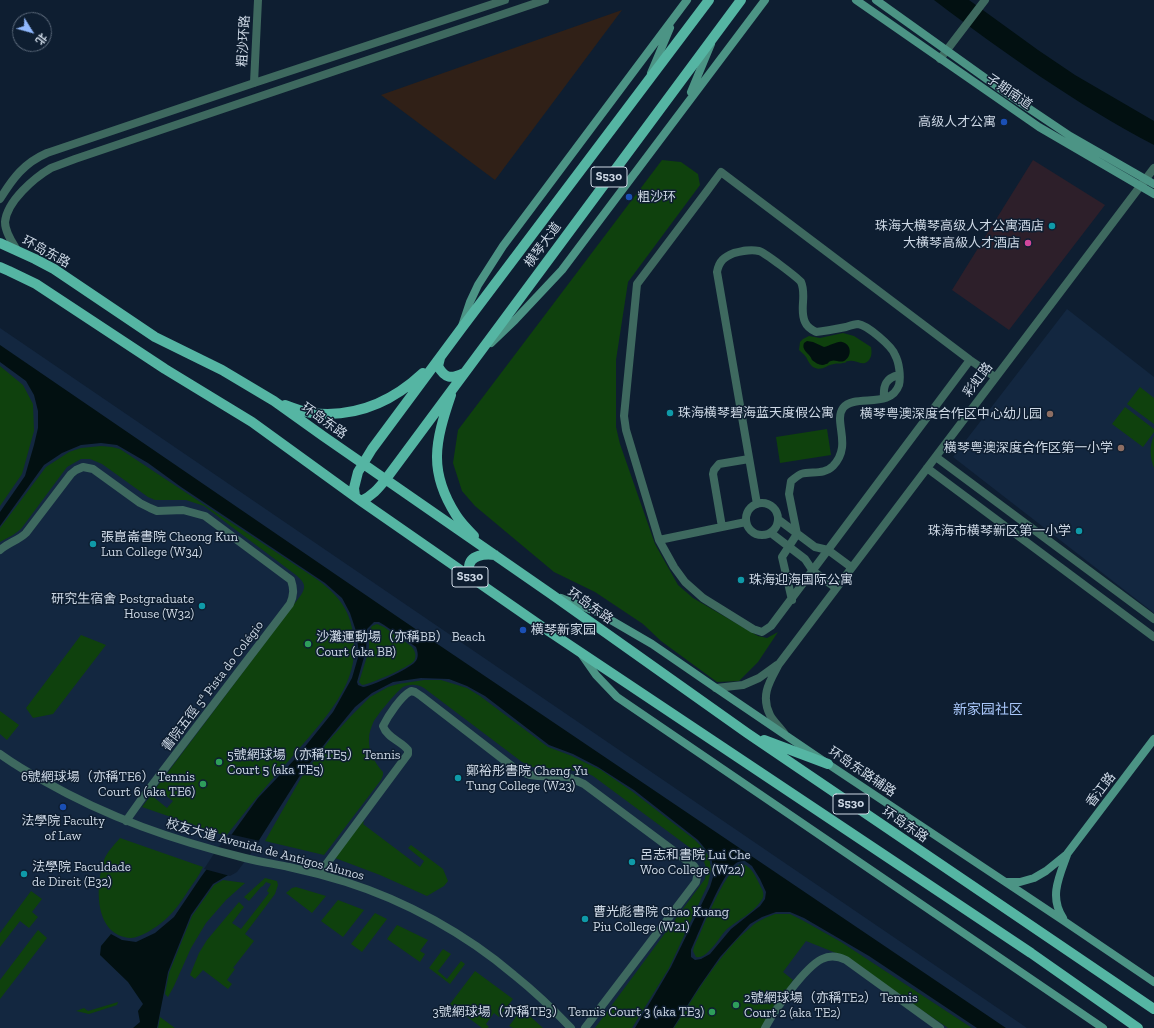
<!DOCTYPE html>
<meta charset="utf-8">
<style>
body{margin:0}
#map{position:relative;width:1154px;height:1028px;overflow:hidden;background:#0e1e31;font-family:"Zilla Slab","Noto Sans SC",serif}
canvas{display:block}
.north{position:absolute;left:12px;top:12px;width:40px;height:40px;box-sizing:border-box;background:#0e1e31;border:1px solid #5a6879;border-radius:50%;rotate:127deg;font-size:11px;font-weight:700;line-height:16px;text-align:center;color:#cdd8e5}
.north::after{content:'';display:block;margin:auto;width:14px;height:18px;background:#90b8fd;clip-path:polygon(50% 0,100% 100%,50% 72%,0 100%)}
</style>
<div id="map">
<canvas width="1154" height="1028"></canvas>
<div class="north">北</div>
</div>
<script>
const ctx = document.querySelector('canvas').getContext('2d');
ctx.lineJoin = 'round';
function fill(path, color) {
  ctx.fillStyle = color;
  ctx.fill(path, 'evenodd');
}
function trace(path, color, width, dash) {
  ctx.strokeStyle = color;
  ctx.lineWidth = width;
  ctx.lineCap = dash ? 'butt' : 'round';
  ctx.setLineDash(dash || []);
  ctx.stroke(path);
}
function drawText(font, color, halo, rows, align = 'center') {
  ctx.font = font + ' "Zilla Slab","Noto Sans SC",serif';
  ctx.lineWidth = 3;
  ctx.setLineDash([]);
  ctx.textBaseline = 'middle';
  ctx.strokeStyle = halo;
  ctx.fillStyle = color;
  for (const [text, x, y, turn = 0] of rows) {
    ctx.save();
    ctx.translate(x, y);
    ctx.rotate((+turn || 0) * Math.PI / 180);
    ctx.textAlign = isNaN(turn) ? turn : align;
    if (halo) ctx.strokeText(text, 0, 0);
    ctx.fillText(text, 0, 0);
    ctx.restore();
  }
}
const commercial = new Path2D(`
 M1033 160 1105 205 1009 330 952 290Z`);
const industrial = new Path2D(`
 M622 10 495 180 381 95Z`);
const built = new Path2D(`
 M1067 309 1154 377V613L953 457Z
 M0 328 1027 1028H0Z`);
const green = new Path2D(`
 M662 160 681 162 698 174 700 185 628 282 616 360V427L620 444 655 544 678 585 693 598 758 636 767 638 778 632 758 662 739 681 717 682 661 641 643 624 595 592 554 572 475 506 462 491 453 463 458 430Z
 M843 333 854 336 871 347C872 353 872 358 867 362 861 366 856 359 849 361 843 362 849 362 843 363 840 364 837 363 834 364 826 365 822 372 813 367 809 364 808 360 806 357 804 354 801 352 799 350L800 342 803 339 809 336 820 338Z
 M0 366 23 385 33 404 34 431 22 474 0 506Z
 M1140 387 1154 398V424L1127 404Z
 M1125 407 1154 429V432L1143 447 1112 424Z
 M827 429 831 455 780 463 776 437Z
 M1154 436V468C1150 457 1149 447 1154 436Z
 M101 446 112 447 120 449 315 578C336 593 349 607 353 633 360 676 336 705 310 736 297 751 284 766 270 782 255 799 241 817 226 836L142 807 151 795 167 808 173 801 156 788 301 595C307 586 304 582 296 575L204 506 186 500H155L148 497 102 464 90 459H81L67 467 21 529 13 535 0 542V528L46 467 69 452 81 448Z
 M377 624 384 627 411 646C415 650 417 656 414 661 409 667 371 684 362 685L359 682 369 650V631L372 626Z
 M81 635 106 645 53 714 33 718 26 708Z
 M424 680H441L467 688 480 696 548 747 572 756 590 765 601 770 633 792 695 840 702 847 709 857 711 869 708 884 669 968 632 1028H595L705 879C708 868 705 860 697 853L593 776 587 773 577 771 532 767 522 762 424 688C417 684 410 684 403 687 397 691 376 716 373 723 371 728 369 733 369 738 368 751 374 762 383 772V775L381 780 324 855 265 841 301 778 331 738 352 715 370 697 388 687 398 684Z
 M0 711 19 725 7 740 0 734Z
 M361 820 364 822 363 824 420 867 424 861 408 848 411 845 443 869 448 881 444 886 427 896 380 875 335 858Z
 M120 838 203 867C199 876 193 883 188 891 176 910 166 922 146 933 141 935 136 938 131 938 94 936 95 886 104 860 107 852 114 845 120 838Z
 M740 864C752 864 757 880 762 889 764 894 764 897 761 901 753 913 738 920 727 929 720 936 716 945 709 951 705 955 701 958 696 957L693 951 694 947C703 928 723 874 740 864Z
 M265 878 277 881 278 885 275 894 245 934 254 941 233 968 235 969 227 980 232 984 228 989 203 970 195 979 190 975 199 953 207 940 239 902 244 907 232 923 241 929 269 893 267 891 271 884 266 882 263 886 261 887 249 901 244 897Z
 M223 880 245 883 226 900 206 923 191 948 174 986 168 997 165 994 169 973 192 916 214 885Z
 M296 887 326 896 312 913 286 893 292 888Z
 M31 891 42 899 32 912 38 917 29 928 20 921 0 947V933Z
 M338 900 364 910 343 937 321 921Z
 M375 913 387 919 362 952 351 944Z
 M775 914H790L802 920 841 942 972 1028H948L841 955 806 941 783 972 793 980 763 1028H674C696 994 720 952 751 927 757 921 767 917 775 914Z
 M397 925 428 940 420 951 425 954 420 962 387 939Z
 M38 930 47 938 0 999V980Z
 M443 949 451 954 438 971 447 979 461 961 465 964 450 984 429 968Z
 M475 971 513 999 499 1017 494 1013 486 1024 489 1027 487 1028H482L450 1004Z
 M118 1002 117 1005 89 1014 76 1011 84 1008 88 1011Z
 M522 1009 543 1028H513L509 1026Z
 M160 1017 175 1028H158Z`);
const water = new Path2D(`
 M934 0H969L1038 50 1075 75 1154 121V145C1076 104 1004 53 934 0Z
 M807 341 813 342 824 347C830 346 837 341 842 342 852 344 852 357 844 361 839 363 835 359 831 361 827 362 830 363 826 364 821 367 816 363 812 360 810 353 801 351 804 343Z
 M0 345 433 641 1006 1028H977L869 956 804 918 790 912H776L762 917 750 924 720 957 699 987 673 1028H635L671 967 710 887 714 874 711 856 698 840 634 790 598 767 573 754 549 745 485 696 467 686 449 679 421 678 393 682 372 693 355 707 327 741 299 777 256 845 235 871 213 884 191 915 168 972 157 1028H133L140 1022 138 1011 143 1004 128 982 100 955 101 946 111 934 122 940 136 942 155 933 174 917 201 877 258 798 295 759 333 712 352 678 359 654 356 631 350 613 342 598 325 583 181 487 148 463 117 445 101 443 81 445 62 453 44 465 0 526V512L25 476 34 445 38 428V411L34 395 26 381 0 362ZM374 622H379L384 625 416 647C418 652 419 658 415 662 409 669 372 686 363 687L358 685 357 682 366 650 367 629ZM745 861 752 866 760 879 766 892 765 899 760 906 731 929 710 954 701 959 695 960 691 957V950C699 933 724 868 738 862 740 861 743 861 745 861Z`);
const pier = new Path2D(`
 M229 834 260 841 237 872 230 876 204 869 217 849Z`);
const street = new Path2D(`
 M940 59 985 0
 M254 83 258 0
 M0 199C13 178 24 163 47 153L254 83 505 0
 M17 250C12 242 5 232 5 222 7 201 34 178 51 168 59 165 67 162 75 159L545 0
 M970 360 771 626 762 632 753 629 703 598 685 582 674 567 659 540 626 430 624 416 637 284 707 191 721 172 970 360 995 377
 M884 398C883 385 886 378 899 375
 M936 457 1154 619
 M927 468 1154 637
 M746 519a16 16 0 1 1 32 0a16 16 0 1 1-32 0Z
 M757 504 717 272C719 261 724 257 734 253 742 251 750 249 759 251 764 252 798 278 801 282 807 295 799 310 805 322 807 327 812 330 816 332 826 331 836 329 846 327 849 326 855 324 858 324 867 325 892 346 895 355 899 362 901 376 899 385 890 410 855 393 843 408 833 422 853 445 833 466 824 475 812 471 801 474 798 475 794 479 791 481L789 494 797 534 782 557 792 600
 M779 520 815 547 828 550 851 567
 M722 527 713 474 714 470 719 464 749 459
 M771 533 805 559 813 571 836 588
 M659 540 746 522
 M0 550C8 543 19 540 26 533L71 474 76 470 83 467 93 469 140 503 150 508 157 511 183 510 205 516 291 580C294 589 294 595 290 604L143 797 126 821
 M716 688 743 685 759 678 777 665
 M784 733C780 727 773 721 770 715 760 695 770 681 779 664L1154 168
 M0 754C14 764 29 773 44 781 109 818 173 840 245 858 260 862 275 864 289 867 308 871 327 876 346 882 406 901 466 934 514 975 534 991 553 1009 571 1028
 M319 874 408 754V750C401 741 387 738 383 726 388 716 401 696 411 691L415 692 421 696 513 767 522 772 530 775 538 776 568 777 584 784 694 866 698 872 696 882 585 1028
 M765 1028C774 1011 805 967 822 959 830 955 838 956 846 960L940 1028`);
const secondary = new Path2D(`
 M856 0 1039 127 1154 194
 M876 0 1009 95 1070 136 1154 184
 M651 73 670 28
 M691 92 711 44
 M462 326 470 302 478 285 503 246 687 0
 M491 343 515 320 562 270 765 0
 M561 598 597 612 652 644 716 688 828 764 1064 921 1154 982
 M582 655 596 675 617 697 1103 1028
 M1007 882H1020L1034 878 1046 871 1067 854 1154 739
 M1063 918C1049 897 1059 877 1067 855`);
const primary = new Path2D(`
 M0 243 35 259 54 269 155 337 222 370 274 401 323 436 551 594 747 733 1154 1009
 M0 267 9 271 36 284 165 369 252 422 361 501 544 628 1031 953 1138 1028
 M440 358 438 366C445 379 451 379 464 373
 M451 395C435 442 428 471 456 515 461 523 468 530 474 536
 M285 405C294 408 303 412 312 413 355 418 392 402 423 373
 M355 496 354 488 358 472 372 449 461 329 709 0
 M361 501C372 496 378 489 386 479L741 0
 M475 579C473 576 469 572 469 568 469 554 486 554 495 555
 M764 740 828 764`);
const markers = [
 [1004,122,4,"#1a4fb4"],
 [629,197,4,"#1a4fb4"],
 [1052,226,4,"#0f9aa8"],
 [1028,243,4,"#d1479c"],
 [670,413,4,"#0f9aa8"],
 [1050,414,4,"#8d6e63"],
 [1121,448,4,"#8d6e63"],
 [1079,531,4,"#0f9aa8"],
 [93,544,4,"#0f9aa8"],
 [741,580,4,"#0f9aa8"],
 [202,606,4,"#0f9aa8"],
 [523,630,4,"#1a4fb4"],
 [308,644,4,"#2e9e5b"],
 [219,762,4,"#2e9e5b"],
 [458,778,4,"#0f9aa8"],
 [203,784,4,"#2e9e5b"],
 [63,807,4,"#1a4fb4"],
 [632,862,4,"#0f9aa8"],
 [24,874,4,"#0f9aa8"],
 [585,919,4,"#0f9aa8"],
 [736,1005,4,"#2e9e5b"],
 [712,1012,4,"#2e9e5b"]
];
const shields = [
 [609,177,36],
 [470,577,36],
 [851,804,36]
];
const shieldNames = [
 ["S530",609,177],
 ["S530",470,577],
 ["S530",851,804]
];
const streetNames = [
 ["粗沙环路",244,41,-87],
 ["子期南道",1009,92,34],
 ["横琴大道",543,245,-54],
 ["环岛东路",46,252,28],
 ["彩虹路",978,380,-53],
 ["环岛东路",324,421,35],
 ["环岛东路",590,606,35],
 ["書院五徑 5ª Pista do Colégio",213,686,-53],
 ["环岛东路辅路",862,772,34],
 ["香江路",1101,790,-53],
 ["环岛东路",905,825,34],
 ["校友大道 Avenida de Antigos Alunos",265,850,15]
];
const poiNames = [
 ["高级人才公寓",996,122,"right"],
 ["粗沙环",637,197],
 ["珠海大横琴高级人才公寓酒店",1044,226,"right"],
 ["大橫琴高級人才酒店",1020,243,"right"],
 ["珠海横琴碧海蓝天度假公寓",678,413],
 ["横琴粤澳深度合作区中心幼儿园",1042,414,"right"],
 ["横琴粤澳深度合作区第一小学",1113,448,"right"],
 ["珠海市横琴新区第一小学",1071,531,"right"],
 ["張崑崙書院 Cheong Kun",101,537],
 ["Lun College (W34)",101,552],
 ["珠海迎海国际公寓",749,580],
 ["研究生宿舍 Postgraduate",194,599,"right"],
 ["House (W32)",194,614,"right"],
 ["横琴新家园",531,630],
 ["沙灘運動場（亦稱BB） Beach",316,637],
 ["Court (aka BB)",316,652],
 ["5號網球場（亦稱TE5） Tennis",227,755],
 ["Court 5 (aka TE5)",227,770],
 ["鄭裕彤書院 Cheng Yu",466,771],
 ["Tung College (W23)",466,786],
 ["6號網球場（亦稱TE6） Tennis",195,777,"right"],
 ["Court 6 (aka TE6)",195,792,"right"],
 ["法學院 Faculty",63,821,"center"],
 ["of Law",63,836,"center"],
 ["呂志和書院 Lui Che",640,855],
 ["Woo College (W22)",640,870],
 ["法學院 Faculdade",32,867],
 ["de Direit (E32)",32,882],
 ["曹光彪書院 Chao Kuang",593,912],
 ["Piu College (W21)",593,927],
 ["2號網球場（亦稱TE2） Tennis",744,998],
 ["Court 2 (aka TE2)",744,1013],
 ["3號網球場（亦稱TE3） Tennis Court 3 (aka TE3)",704,1012,"right"]
];
const neighbourhoodNames = [
 ["新家园社区",988,710]
];
fill(commercial, '#2d1f2a');
fill(industrial, '#302017');
fill(built, '#132740');
fill(green, '#0f410d');
fill(water, '#021011');
fill(pier, '#0e1e31');
trace(street, '#3e695f', 8);
trace(secondary, '#4c9485', 8);
trace(primary, '#55b5a3', 10);
for (const [x, y, r, color] of markers) {
  const dot = new Path2D();
  dot.arc(x, y, r, 0, 2 * Math.PI);
  ctx.fillStyle = color;
  ctx.fill(dot);
  trace(dot, '#0e1e31', 1.5);
}
for (const [x, y, w] of shields) {
  const box = new Path2D();
  box.roundRect(x - w / 2, y - 10, w, 20, 3);
  ctx.fillStyle = '#0e1e31';
  ctx.fill(box);
  trace(box, '#cdd8e5', 1);
}
drawText('bold 12px', '#cdd8e5', null, shieldNames);
drawText('13px', '#cdd8e5', '#0e1e31', streetNames);
drawText('13px', '#cdd8e5', '#0e1e31', poiNames, 'left');
drawText('14px', '#a9c7fa', '#0e1e31', neighbourhoodNames);
</script>
